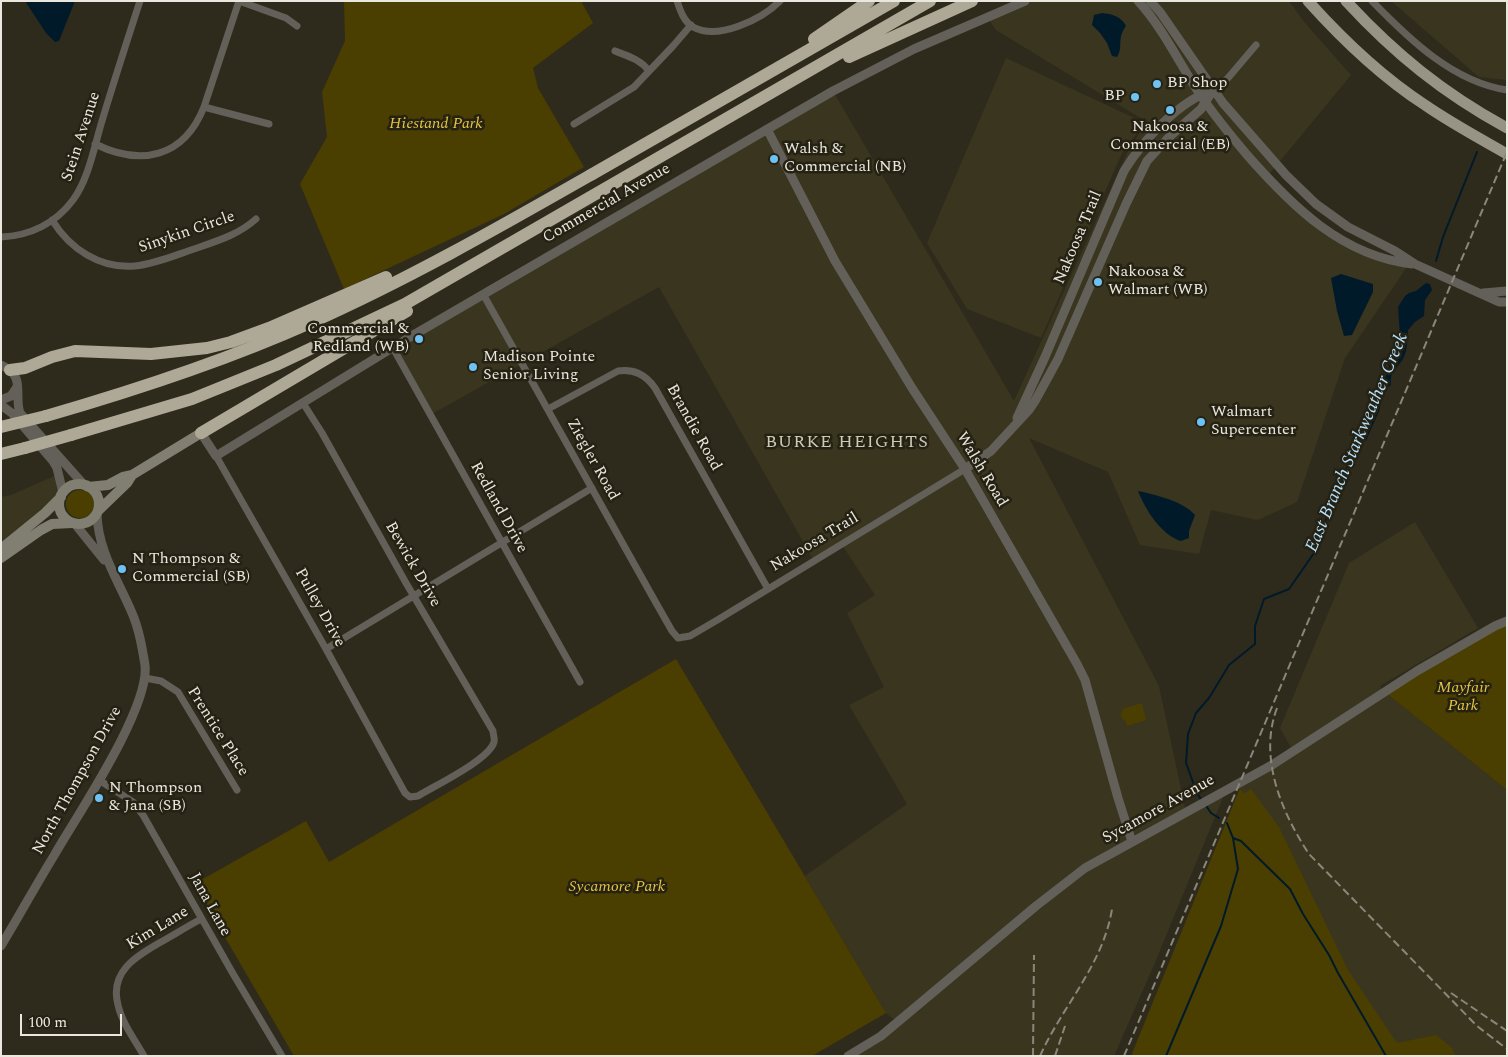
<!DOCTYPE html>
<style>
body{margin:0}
#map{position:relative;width:1508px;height:1057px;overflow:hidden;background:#2f2b1c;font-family:Spectral,serif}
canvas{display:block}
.frame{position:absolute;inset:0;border:2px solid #eae7de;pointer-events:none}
.scale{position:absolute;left:20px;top:1014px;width:102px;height:22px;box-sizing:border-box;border:2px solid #eae7de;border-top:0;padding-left:6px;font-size:15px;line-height:18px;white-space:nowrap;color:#eae7de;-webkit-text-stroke:4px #252213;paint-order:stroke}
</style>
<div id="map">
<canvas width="1508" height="1057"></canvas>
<div class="frame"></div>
<div class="scale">100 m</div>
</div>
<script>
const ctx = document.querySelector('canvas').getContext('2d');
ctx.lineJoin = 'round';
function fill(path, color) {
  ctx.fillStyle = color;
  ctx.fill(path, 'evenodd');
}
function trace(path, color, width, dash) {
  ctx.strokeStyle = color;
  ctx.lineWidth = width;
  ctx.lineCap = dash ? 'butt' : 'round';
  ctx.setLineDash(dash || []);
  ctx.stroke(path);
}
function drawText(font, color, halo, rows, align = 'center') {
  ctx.font = font + ' Spectral,serif';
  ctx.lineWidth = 5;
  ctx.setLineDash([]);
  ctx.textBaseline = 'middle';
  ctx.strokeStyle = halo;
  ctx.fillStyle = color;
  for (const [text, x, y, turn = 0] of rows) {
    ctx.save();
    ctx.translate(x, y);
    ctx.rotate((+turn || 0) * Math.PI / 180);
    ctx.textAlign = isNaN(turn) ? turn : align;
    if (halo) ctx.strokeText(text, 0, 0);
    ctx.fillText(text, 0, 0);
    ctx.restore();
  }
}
const built = new Path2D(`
 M1025 1H1289L1305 23 1351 75 1267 177 1343 241 1409 264 1345 358 1297 502 1258 520 1211 510 1199 554 1140 545 1108 472 1029 438 1159 686 1186 812 1226 790 1154 965 1114 1056H848L897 1022 886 1013 805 876 907 804 849 705 884 687 847 613 875 595 842 545 814 561 659 287 430 415 393 348 833 91 1014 401 1128 151 1147 122 996 30 987 17Z
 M1391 1H1507V80L1479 77Z
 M1006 58 1145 123 1122 153 1041 338 967 309 927 243Z
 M59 474 63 493 1 549V497L11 495Z
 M1415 522 1478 628 1380 686 1386 693 1507 790V1056H1394L1240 788 1295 755 1280 728 1349 563Z`);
const green = new Path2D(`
 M344 1H581L593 23 533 68 538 88 584 167 504 214 344 289 300 184 327 137 322 92 345 41Z
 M66 504a14 14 0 1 1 28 0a14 14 0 1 1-28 0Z
 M1507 625V790L1386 693 1491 633Z
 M676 659 886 1013 812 1056H294L194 884 306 821 329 862Z
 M1142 703 1146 720 1127 726 1125 720H1123L1120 713 1123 712 1122 709Z
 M1240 788 1244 794 1251 789 1279 827 1348 970 1397 1043 1436 1035 1452 1048 1455 1056H1131Z`);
const water = new Path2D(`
 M25 1H75L59 41 55 42 46 33Z
 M1102 13C1112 14 1121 16 1126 26 1116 40 1124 46 1117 57L1112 56 1107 43 1100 33 1092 25 1094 15Z
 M1341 274 1373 284V292L1352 335 1344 336 1337 311 1331 278Z
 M1426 283 1430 284 1432 290 1425 300 1424 316 1415 322 1408 330C1407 340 1408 349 1403 359 1396 370 1390 370 1391 385L1382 392 1379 400 1380 409 1366 441 1363 433 1370 418 1389 367 1388 364 1398 343 1400 336 1398 307 1405 296 1409 293 1416 291Z
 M1138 491C1156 495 1183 501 1195 515L1189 531V538L1181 541C1161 535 1145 509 1138 491Z`);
const stream = new Path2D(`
 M1436 261 1443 237 1477 152
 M1367 424 1374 407
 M1202 801 1197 793 1186 763 1188 734 1196 713 1209 698 1229 665 1255 644V626L1264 599 1289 589 1314 553 1335 494 1363 433
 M1205 804 1211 813 1219 818
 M1233 838 1241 841 1290 889 1303 914 1329 955 1338 973 1386 1056
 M1166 1056 1221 926 1238 869 1233 838 1227 823`);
const minor = new Path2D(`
 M239 1 286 18 297 26
 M677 1C680 10 684 22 693 27 718 41 762 19 780 1
 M1372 1C1409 39 1453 82 1507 90
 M615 51C627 56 640 59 649 71
 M1213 90 1228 78 1256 45
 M204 107 269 124
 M574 124 634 87 673 46 691 25
 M95 144C142 167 184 157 204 107L239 1
 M52 220C70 249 100 269 135 266 155 264 176 255 194 249 217 241 238 235 256 219
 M1 237C30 236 56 223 73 200 89 178 94 147 102 121 114 81 127 41 140 1
 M483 294 651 594 672 631 678 638 690 636 719 619 965 469
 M393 348 580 682
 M548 409 618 371C634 369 645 374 655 388L768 589
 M216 456 326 649 405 793 410 797 418 796C434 786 489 760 494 742 495 739 493 734 493 731L406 583 322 433 303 403
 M326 649 592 488
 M145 678 161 681 178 692 237 790
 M99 780 133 802 143 815 232 972 282 1056
 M144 1056C135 1040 122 1023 118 1005 109 971 137 956 161 942 175 934 188 926 201 919`);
const tertiary = new Path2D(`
 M1138 1C1163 28 1179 63 1199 93 1214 115 1231 136 1248 156 1292 206 1342 256 1412 264
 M1150 1 1160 12 1223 103 1286 175 1316 204 1348 227 1395 251 1415 264 1499 302H1507
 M767 129 835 261 912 388 965 469 1077 664 1085 680 1118 798 1132 842
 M1483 293 1507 291
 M1 365C5 367 9 369 12 372 22 382 15 400 20 413L85 486
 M1 400 11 396 17 387
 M1 405 13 414 53 461 57 468 63 493
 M1017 418 1045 357 1124 171C1143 140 1179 101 1213 90
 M201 433 216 456 410 337 833 91 914 49 1025 1
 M965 469 991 451 1029 410 1035 401 1058 359 1126 204 1147 161 1169 137 1201 109 1213 90
 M75 524 104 560
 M1 946C19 916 36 885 55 854 78 814 150 708 145 665 142 647 139 629 132 613 118 580 98 551 97 514
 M848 1056 881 1036 1036 906 1085 868 1272 765 1417 671 1495 626 1507 621`);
const secondary = new Path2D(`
 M59 504a20 20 0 1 1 40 0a20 20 0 1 1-40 0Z
 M88 487 108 485 123 477 132 475 201 433
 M98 511 127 483 132 475
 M1 549 45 513 61 497
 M1 558 41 530 52 524 72 523`);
const primary = new Path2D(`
 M1308 1C1343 40 1382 77 1425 105 1451 123 1479 138 1507 154
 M1346 1C1395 54 1443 93 1507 128`);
const motorway = new Path2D(`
 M814 39 869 1
 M849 57 972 1
 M10 370 25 368 52 357 75 351 151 354 207 348 231 342 269 328 386 277
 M46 416C136 390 225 361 310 323 409 279 503 225 596 172 695 115 794 58 894 1
 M201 433 407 311
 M71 435 192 399 276 365 405 304 930 1
 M1 454 25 448`);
const rail = new Path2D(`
 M1277 708C1258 758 1282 813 1309 854L1477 1026 1507 1049
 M1451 993 1507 1031
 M1033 1056 1034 955
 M1040 1056C1063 1005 1103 965 1112 909
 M1055 1056 1065 1026
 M1124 1056 1507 152`);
const motorwayBridge = new Path2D(`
 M1 427 46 416
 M25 448 71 435`);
const markers = [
 [1157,84,5,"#6ec2f3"],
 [1135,97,5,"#6ec2f3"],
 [1170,110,5,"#6ec2f3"],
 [774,159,5,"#6ec2f3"],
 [1098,282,5,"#6ec2f3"],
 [419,339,5,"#6ec2f3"],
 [473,367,5,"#6ec2f3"],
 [1201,422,5,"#6ec2f3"],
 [122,569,5,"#6ec2f3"],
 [99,798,5,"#6ec2f3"]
];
const poiNames = [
 ["BP Shop",1167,84],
 ["BP",1125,97,"right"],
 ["Nakoosa &",1170,128,"center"],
 ["Commercial (EB)",1170,146,"center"],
 ["Walsh &",784,150],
 ["Commercial (NB)",784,168],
 ["Nakoosa &",1108,273],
 ["Walmart (WB)",1108,291],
 ["Commercial &",409,330,"right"],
 ["Redland (WB)",409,348,"right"],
 ["Madison Pointe",483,358],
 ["Senior Living",483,376],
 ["Walmart",1211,413],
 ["Supercenter",1211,431],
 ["N Thompson &",132,560],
 ["Commercial (SB)",132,578],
 ["N Thompson",109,789],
 ["& Jana (SB)",109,807]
];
const parkNames = [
 ["Hiestand Park",436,125],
 ["Mayfair",1463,689],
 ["Park",1463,707],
 ["Sycamore Park",617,888]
];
const streetNames = [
 ["Stein Avenue",82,137,-72],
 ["Commercial Avenue",607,204,-30],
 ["Sinykin Circle",187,233,-19],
 ["Nakoosa Trail",1079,238,-67],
 ["Brandie Road",693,428,61],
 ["Ziegler Road",592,460,61],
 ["Walsh Road",981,470,59],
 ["Redland Drive",498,508,61],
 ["Nakoosa Trail",815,543,-31],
 ["Bewick Drive",412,565,60],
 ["Pulley Drive",319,608,61],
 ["Prentice Place",217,732,58],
 ["North Thompson Drive",78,781,-61],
 ["Sycamore Avenue",1159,810,-29],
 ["Jana Lane",209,905,61],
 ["Kim Lane",158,929,-31]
];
const neighbourhoodNames = [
 ["BURKE HEIGHTS",847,443]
];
const waterNames = [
 ["East Branch Starkweather Creek",1358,443,-67]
];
fill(built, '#3a351f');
fill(green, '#4b3e01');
fill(water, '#001a2a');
trace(stream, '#001a2a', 2);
trace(minor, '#626059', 7);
trace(tertiary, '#626059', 9);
trace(secondary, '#817e72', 10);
trace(primary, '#989485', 11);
trace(motorway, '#ada996', 12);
trace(rail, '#8a867a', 2, [8, 4]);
trace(motorwayBridge, '#ada996', 12);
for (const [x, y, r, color] of markers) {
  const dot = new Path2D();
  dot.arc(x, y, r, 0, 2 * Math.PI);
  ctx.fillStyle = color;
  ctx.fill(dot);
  trace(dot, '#252213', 2);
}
drawText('16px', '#eae7de', '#252213', poiNames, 'left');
drawText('italic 16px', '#e4c541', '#252213', parkNames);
drawText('16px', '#eae7de', '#252213', streetNames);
ctx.letterSpacing = '1px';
drawText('18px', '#cdc9b6', '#252213', neighbourhoodNames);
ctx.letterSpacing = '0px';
drawText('italic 18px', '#b7e3ff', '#252213', waterNames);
</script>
